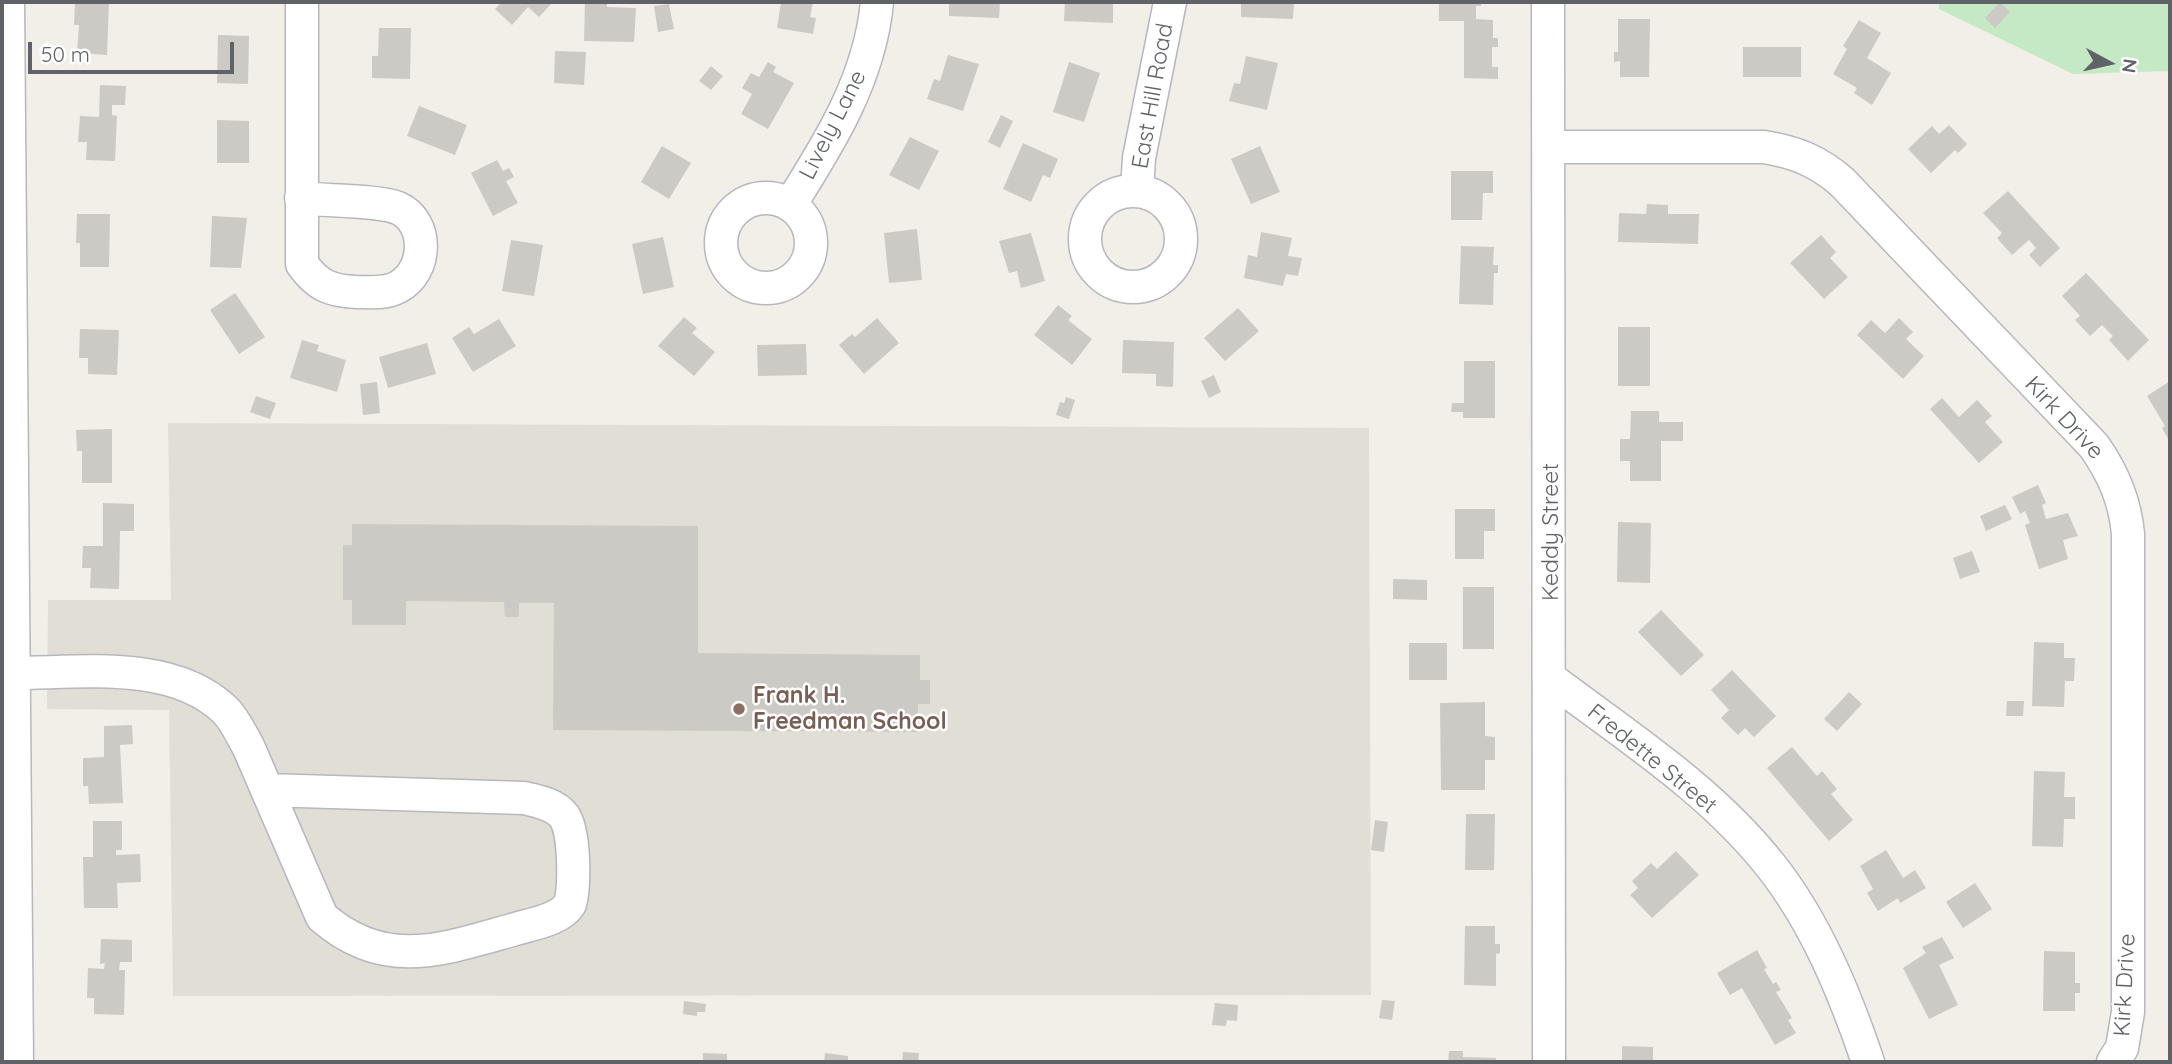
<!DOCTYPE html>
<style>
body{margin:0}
#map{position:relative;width:2172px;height:1064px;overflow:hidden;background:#f1efe8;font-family:Quicksand,sans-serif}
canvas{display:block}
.frame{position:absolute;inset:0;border:4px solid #5f6368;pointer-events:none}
.north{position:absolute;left:2074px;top:28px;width:70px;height:70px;-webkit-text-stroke:5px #fff;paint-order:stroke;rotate:98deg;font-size:19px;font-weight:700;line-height:28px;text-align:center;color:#5f6368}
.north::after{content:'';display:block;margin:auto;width:24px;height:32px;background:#5f6368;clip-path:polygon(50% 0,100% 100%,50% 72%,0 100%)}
.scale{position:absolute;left:28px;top:42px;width:206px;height:32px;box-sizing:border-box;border:4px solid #5f6368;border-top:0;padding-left:9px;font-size:21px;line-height:24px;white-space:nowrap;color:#5f6368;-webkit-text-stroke:5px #fff;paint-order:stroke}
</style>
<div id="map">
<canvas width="2172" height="1064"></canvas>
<div class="frame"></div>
<div class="north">N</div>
<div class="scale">50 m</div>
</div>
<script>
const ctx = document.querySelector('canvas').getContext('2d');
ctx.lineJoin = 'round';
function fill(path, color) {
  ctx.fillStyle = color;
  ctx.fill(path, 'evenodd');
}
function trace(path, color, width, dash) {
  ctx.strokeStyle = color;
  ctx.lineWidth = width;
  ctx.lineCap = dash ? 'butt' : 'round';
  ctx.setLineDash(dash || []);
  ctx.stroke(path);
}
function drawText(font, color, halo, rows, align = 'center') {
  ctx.font = font + ' Quicksand,sans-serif';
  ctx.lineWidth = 5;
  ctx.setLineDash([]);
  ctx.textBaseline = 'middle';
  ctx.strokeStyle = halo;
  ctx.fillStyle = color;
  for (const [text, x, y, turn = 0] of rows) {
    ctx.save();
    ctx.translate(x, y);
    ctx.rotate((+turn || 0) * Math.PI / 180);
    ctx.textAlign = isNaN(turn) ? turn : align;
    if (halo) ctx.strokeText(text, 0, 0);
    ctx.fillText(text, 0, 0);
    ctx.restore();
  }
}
const education = new Path2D(`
 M168 423 1369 428 1371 995 173 996 169 710 47 709 48 600H171Z`);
const green = new Path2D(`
 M1939 2H2170V71L2073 74 1939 9Z`);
const building = new Path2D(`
 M75 2H109L107 55 77 53 79 25H74Z
 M502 2H553L539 17 528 7 512 25 495 9Z
 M585 2H607V7L636 8 634 42 584 41Z
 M781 2H813L810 17 816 18 813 34 777 28Z
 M949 2H1000L999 18 949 16Z
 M1065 2H1113V23L1064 21Z
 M1241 2H1294L1293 19 1241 17Z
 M1439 2H1481V6H1476V19L1493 20V38H1498V47H1492V67H1498V79L1464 78V21H1439Z
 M2000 2 2010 12 1995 28 1985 18Z
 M669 4 674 29 658 32 654 6Z
 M1618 19H1650L1649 77H1620V61L1614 62V52H1618Z
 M1859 20 1881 33 1867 58 1891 73 1872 105 1854 93 1857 88 1833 74 1847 49 1843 46Z
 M379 28H411L410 79 372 78V56H378Z
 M218 35 249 36 248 84 217 83Z
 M1743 47H1801V77H1743Z
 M555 51 586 52 584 85 554 83Z
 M948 55 979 64 963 111 927 99 934 79 940 81Z
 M1246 56 1278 63 1267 110 1229 101 1234 83 1240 84Z
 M768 62 776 67 773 72 794 83 768 129 741 114 752 94 742 88 751 73 759 77Z
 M1069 62 1100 73 1084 122 1053 112Z
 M711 66 723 76 711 90 699 81Z
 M100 85 126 86 125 105H112V115L117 116 115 161 86 160 87 142H78L80 116 99 117Z
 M419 106 467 125 455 155 407 136Z
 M1001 115 1013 121 1000 148 988 142Z
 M217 120 249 121V163H217Z
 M1949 125 1967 144 1958 153 1955 150 1931 173 1908 149 1932 126 1939 134Z
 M910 137 939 151 919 190 889 175Z
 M1023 143 1058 159 1050 178 1043 175 1031 202 1003 189Z
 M662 146 691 163 669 199 641 182Z
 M1260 146 1280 192 1251 204 1231 159Z
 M497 160 503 171 509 168 514 177 506 181 518 203 493 216 471 173Z
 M1451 171H1493V193H1483L1482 220H1451Z
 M2008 191 2060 248 2040 267 2029 255 2036 248 2029 240 2012 255 1997 238 2002 233 1983 213Z
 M1647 204 1668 205V214H1699L1698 244 1618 242 1619 213 1646 214Z
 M77 214H110L109 267H80V243H76Z
 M212 216 247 218 241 268 210 267Z
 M917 229 922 280 889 283 884 233Z
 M1261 232 1292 238 1288 256 1302 258 1298 276 1286 274 1283 286 1244 278 1248 255 1257 257Z
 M1031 233 1045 281 1021 288 1017 271 1009 273 999 241Z
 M1821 235 1836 252 1830 258 1848 277 1824 299 1790 263Z
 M663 237 674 287 643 294 632 244Z
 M511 240 543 245 534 296 502 291Z
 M1461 246 1494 247 1493 265H1498V273H1494L1493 305 1459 304Z
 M2086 273 2149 340 2128 361 2109 340 2113 336 2102 325 2090 336 2075 320 2080 316 2062 296Z
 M235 293 265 337 239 354 210 310Z
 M1058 305 1072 316 1068 320 1092 339 1072 365 1034 335Z
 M1238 308 1259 331 1225 361 1204 338Z
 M684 317 697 328 692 333 715 352 694 376 658 346Z
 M877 318 899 343 864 374 839 345 852 334 855 337Z
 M1899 318 1913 332 1906 339 1924 356 1903 379 1857 335 1871 320 1885 333Z
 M499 319 516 346 473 372 452 338 469 327 474 334Z
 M1618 327H1650V386H1618Z
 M80 329 119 330 117 375 88 374V358H79Z
 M302 340 319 345 317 351 346 360 337 392 290 378Z
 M1123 340 1174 342 1173 387 1156 386V374L1122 373Z
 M427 343 436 374 388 388 379 357Z
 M806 344 807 375 758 376 757 345Z
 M1464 361H1495V418H1463V412H1451L1452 403H1464Z
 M1214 375 1221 392 1209 398 1201 381Z
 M2170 381V442L2162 428 2165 426 2147 396Z
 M377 382 380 413 363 415 360 384Z
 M256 396 276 403 270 419 250 412Z
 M1066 397 1075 400 1069 419 1056 415 1060 402 1064 403Z
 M1942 398 1959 417 1977 400 1992 416 1985 422 2003 442 1979 463 1930 409Z
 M1631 411H1659V422H1683V441H1661V481H1630V461H1620V439H1630Z
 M112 429V483H82V451H77L76 430Z
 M2038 485 2046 503 2042 505 2046 519 2068 513 2078 536 2063 540 2068 559 2039 569 2025 525 2030 523 2025 511 2020 514 2012 497Z
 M103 503 134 504V531H120L119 589 90 588 91 568H82L83 546H103Z
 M2005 505 2012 519 1986 531 1980 516Z
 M1455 509H1495V531H1484V559H1455Z
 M1618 522 1651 523 1650 583 1617 582Z
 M352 524 698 526V653L920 655V680H930V704H918V732L553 730 554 603H519V617H505L504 602 406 601V625H352V600H343V545H352Z
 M1972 551 1980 572 1960 579 1953 558Z
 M1393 579 1427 580V600L1393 599Z
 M1463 587H1494V649H1463Z
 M1661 610 1704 655 1681 676 1638 632Z
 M2034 642 2064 643V658H2075L2074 681H2065L2064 707 2032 706Z
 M1409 643H1447V680H1409Z
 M1732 670 1776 716 1754 737 1745 728 1738 735 1721 718 1729 710 1711 690Z
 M1849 692 1862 704 1837 731 1824 719Z
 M2007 701H2024L2023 716H2006Z
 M1485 702V736L1495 737V760H1485V790H1441L1440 703Z
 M132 725 133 744 120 745 123 803 89 804 88 786H83V758L104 757V726Z
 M1792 747 1817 776 1822 771 1837 789 1831 794 1853 820 1829 841 1767 768Z
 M2034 771 2065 772 2064 797H2075V819H2064L2063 847 2032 846Z
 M1466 814H1495L1494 870H1465Z
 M1375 820 1388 822 1384 852 1371 850Z
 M93 821H122V850H116V855L140 854 141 882 117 883 118 908H84L83 857H93Z
 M1886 850 1903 878 1915 870 1926 888 1900 903 1898 898 1878 911 1867 893 1873 889 1860 866Z
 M1676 851 1699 875 1652 918 1630 895 1638 888 1632 881 1651 863 1657 869Z
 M1975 883 1992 909 1963 928 1946 902Z
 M1465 926H1495V944H1500V953L1496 954V986L1464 985Z
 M1942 937 1954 958 1939 965 1958 1005 1929 1019 1903 968 1926 953 1922 947Z
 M101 939 132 940V962H120L119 970H125L124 1015 94 1014V998H87L88 968 104 969 105 963 100 964Z
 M1757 950 1767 968 1764 969 1773 984 1776 982 1781 990 1776 992 1792 1018 1788 1020 1796 1033 1775 1045 1742 988 1730 995 1717 973Z
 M2044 951 2075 952V983H2080V993H2075V1011H2043Z
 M1382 1000 1395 1001 1392 1020 1379 1018Z
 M684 1001 706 1004 705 1012H697V1016L683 1014Z
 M1215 1003 1238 1005 1237 1021 1227 1020 1226 1026 1212 1025Z
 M1622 1046 1653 1047V1062H1622Z
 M1449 1051H1463V1057L1496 1058V1062H1448Z
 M903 1052 919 1053 918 1062H902Z
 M703 1053 727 1054V1062H703Z
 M825 1053 848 1056V1062H824Z`);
const minor = new Path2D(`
 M8 2 17 1062
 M1548 2 1549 1062
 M1550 147H1764C1795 152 1818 161 1842 182L2094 446C2113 473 2125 500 2128 534V1012L2122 1048 2113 1062
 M1137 191 1139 158 1170 2
 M1085 239a48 48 0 1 1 96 0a48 48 0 1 1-96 0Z
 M721 243a45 45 0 1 1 90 0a45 45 0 1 1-90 0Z
 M301 198C325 201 379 200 398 208 429 222 428 271 398 287 386 294 370 292 356 292 330 291 317 285 302 264V2
 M790 205C830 142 870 78 877 2
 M13 673C80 673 172 659 225 710 235 720 241 734 248 746L322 917C384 971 441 950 512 930 530 924 559 921 570 904 575 886 575 832 564 816 555 804 537 801 524 798L267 790
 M1551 679C1628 737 1711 790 1771 866 1816 923 1845 994 1868 1062`);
const markers = [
 [739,709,7,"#8d6e63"]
];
const streetNames = [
 ["East Hill Road",1153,96,-80],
 ["Lively Lane",833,125,-63],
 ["Kirk Drive",2064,418,47],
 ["Keddy Street",1551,532,-90],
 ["Fredette Street",1652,759,39],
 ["Kirk Drive",2125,985,-87]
];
const educationNames = [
 ["Frank H.",753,696],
 ["Freedman School",753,722]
];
fill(education, '#e1ded6');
fill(green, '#c5e8c5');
fill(building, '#cccac5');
trace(minor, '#b5b8bc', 35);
trace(minor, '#fff', 32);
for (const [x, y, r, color] of markers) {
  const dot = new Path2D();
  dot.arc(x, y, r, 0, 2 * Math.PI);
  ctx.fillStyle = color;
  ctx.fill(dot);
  trace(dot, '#fff', 2.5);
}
drawText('23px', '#5f6368', '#fff', streetNames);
drawText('bold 23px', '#785e54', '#fff', educationNames, 'left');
</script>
